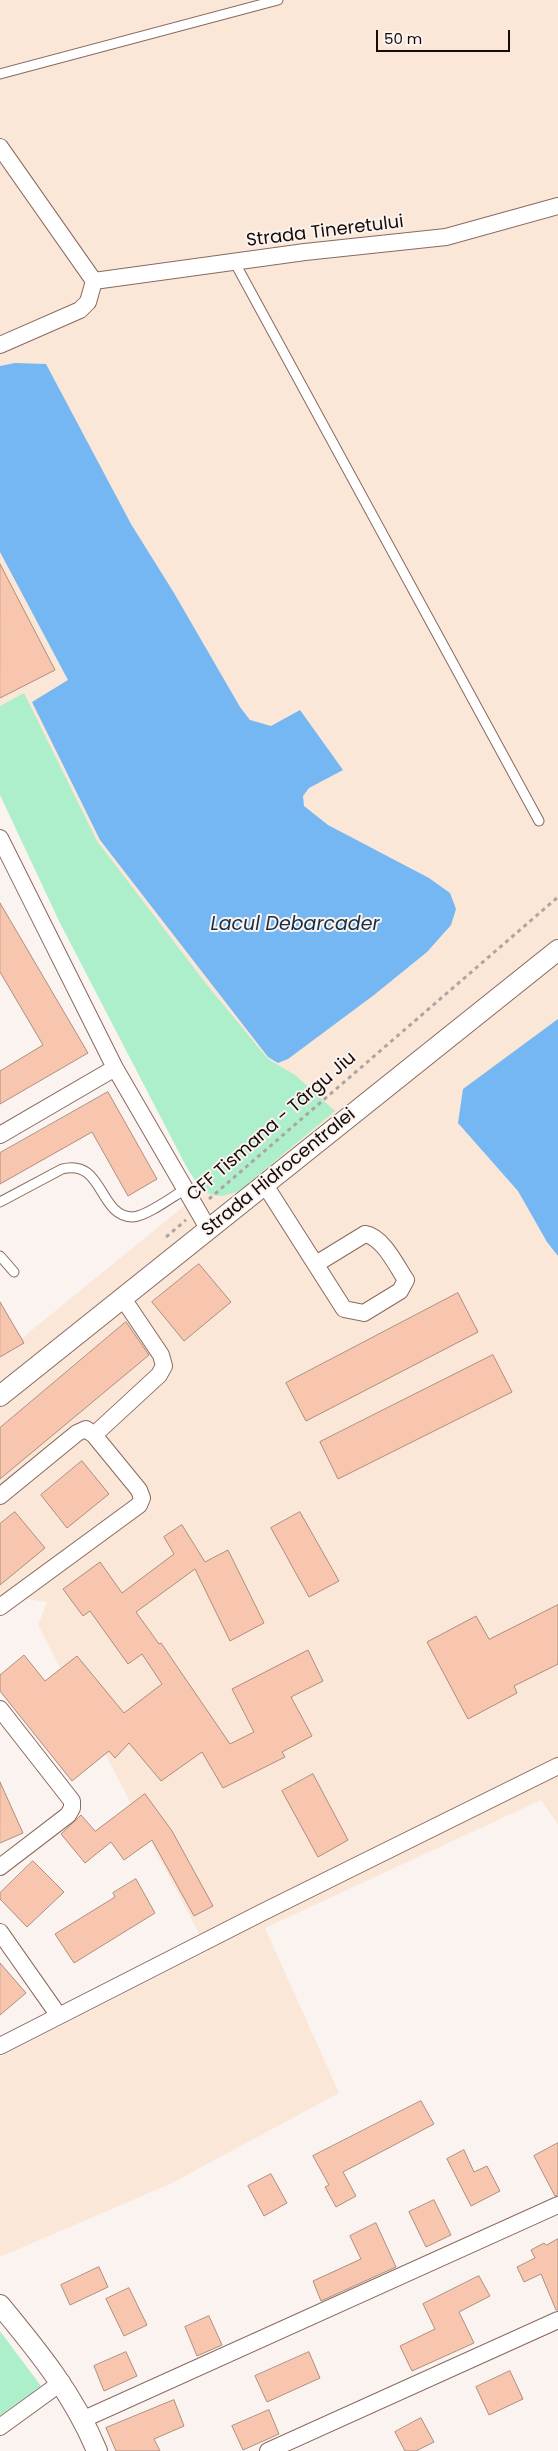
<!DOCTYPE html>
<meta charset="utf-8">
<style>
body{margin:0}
#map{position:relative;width:558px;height:2451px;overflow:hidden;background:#fbf3f0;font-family:Poppins,sans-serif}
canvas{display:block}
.scale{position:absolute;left:376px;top:30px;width:134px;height:22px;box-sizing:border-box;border:2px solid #170b07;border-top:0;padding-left:6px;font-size:15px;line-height:18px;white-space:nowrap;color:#170b07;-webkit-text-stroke:4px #fbf3f0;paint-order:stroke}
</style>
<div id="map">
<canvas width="558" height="2451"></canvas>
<div class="scale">50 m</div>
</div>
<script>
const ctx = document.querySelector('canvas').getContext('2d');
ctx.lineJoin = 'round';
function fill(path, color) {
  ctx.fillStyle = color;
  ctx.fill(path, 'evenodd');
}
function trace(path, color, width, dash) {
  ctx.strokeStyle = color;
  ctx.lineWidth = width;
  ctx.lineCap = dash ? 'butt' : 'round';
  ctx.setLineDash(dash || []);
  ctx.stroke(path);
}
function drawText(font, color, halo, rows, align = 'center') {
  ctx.font = font + ' Poppins,sans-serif';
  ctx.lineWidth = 4;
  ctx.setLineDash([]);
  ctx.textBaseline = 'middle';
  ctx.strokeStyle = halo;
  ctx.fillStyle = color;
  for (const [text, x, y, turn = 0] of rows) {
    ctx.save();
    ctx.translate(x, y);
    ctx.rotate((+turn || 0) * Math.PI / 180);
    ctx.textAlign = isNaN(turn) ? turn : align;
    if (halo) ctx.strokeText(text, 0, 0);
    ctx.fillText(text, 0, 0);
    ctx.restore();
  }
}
const industrial = new Path2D(`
 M0 0H558V1824L541 1800 265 1928 339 2093 172 2183 0 2257V2057L208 1951 38 1625 47 1602 0 1595V1356L216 1180 0 760Z`);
const green = new Path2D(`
 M24 693 97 841 207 985 268 1059 295 1075 335 1111 240 1190C211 1204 201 1191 186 1166L60 923 0 795V706Z
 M0 2331 41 2386 0 2416Z`);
const water = new Path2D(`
 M15 363 46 364 131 524 174 593 240 707 250 720 271 726 300 710 343 770 309 788 303 796 304 806 328 825 429 878 450 893 456 909 451 925 427 952 374 995 288 1059 278 1063 268 1057 100 840 32 702 68 680 0 552V366Z
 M558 1019V1256L547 1242 518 1191 458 1123 463 1089Z`);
const building = new Path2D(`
 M0 564 55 670 0 698Z
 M0 903 88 1053 0 1104V1071L43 1045 0 972Z
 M108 1092 157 1179 128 1196 92 1132 0 1184V1153Z
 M199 1264 231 1302 184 1341 152 1302Z
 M458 1293 478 1332 306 1421 286 1383Z
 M0 1302 24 1343 0 1357Z
 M126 1322 149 1355 0 1479V1428Z
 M493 1355 512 1392 338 1479 320 1442Z
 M82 1461 109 1494 67 1528 41 1495Z
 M15 1512 45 1548 0 1585V1524Z
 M300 1512 339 1581 309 1597 271 1528Z
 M182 1525 205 1562 228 1550 264 1623 230 1641 195 1569 136 1612 159 1644 161 1643 230 1744 254 1732 232 1689 308 1650 323 1681 291 1697 312 1736 282 1752 285 1757 223 1788 202 1752 161 1781 129 1743 115 1758 109 1751 72 1781 0 1691V1675L24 1655 45 1681 77 1656 124 1713 162 1684 142 1654 128 1664 90 1611 83 1616 63 1589 100 1562 122 1593 174 1554 164 1537Z
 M558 1605V1664L514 1686 517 1693 468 1719 427 1642 476 1616 489 1639Z
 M313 1774 348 1840 318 1857 282 1791Z
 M0 1782 23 1833 0 1843Z
 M145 1794 172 1831 213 1906 194 1916 152 1840 124 1860 111 1842 85 1863 61 1834 81 1815 95 1831Z
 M33 1861 64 1892 27 1927 0 1899V1893Z
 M136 1879 155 1913 74 1963 55 1934 115 1897 113 1893Z
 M0 1963 26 1993 0 2015Z
 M421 2101 434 2124 343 2172 356 2196 336 2207 325 2187 329 2185 313 2156Z
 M558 2143V2195L555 2196 534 2156Z
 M464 2150 474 2172 487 2166 500 2191 471 2206 447 2159Z
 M271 2174 287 2203 264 2216 248 2186Z
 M434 2200 451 2235 426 2247 409 2212Z
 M376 2223 396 2267 321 2301 313 2281 361 2259 350 2236Z
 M558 2239V2310H556L541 2274 524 2282 517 2267 535 2258 531 2250 544 2243 546 2245Z
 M99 2267 108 2287 70 2305 61 2285Z
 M479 2276 490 2296 459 2312 474 2343 412 2371 400 2346 435 2329 423 2304Z
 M129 2288 147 2325 124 2336 106 2299Z
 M209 2316 222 2345 197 2356 185 2327Z
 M126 2352 137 2376 104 2391 94 2366Z
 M309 2352 320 2378 267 2402 255 2376Z
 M510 2371 523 2399 489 2415 476 2387Z
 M174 2400 184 2426 154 2439 160 2451H116L106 2428Z
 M269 2410 279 2434 243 2450 232 2426Z
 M421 2418 434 2442 416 2451H405L395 2432Z`);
const path = new Path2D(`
 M209 1199 558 897
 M166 1237 186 1220`);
const service = new Path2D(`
 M0 74 278 0
 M235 263 539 821
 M0 1202 62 1169C104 1158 98 1217 133 1217 147 1216 172 1197 184 1190
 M0 1256 14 1272`);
const minor = new Path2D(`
 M0 147 94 281 88 302 80 310 0 345
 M94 281 305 252 446 237 558 206
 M0 838 115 1068 209 1230
 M0 1135 115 1068
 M265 1185 344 1309 364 1313 400 1291 406 1280C396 1265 383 1237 365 1234L316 1264
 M94 1435 159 1375 164 1366 161 1355 122 1297
 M0 1496 77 1433 86 1429 94 1435 139 1490 142 1498 139 1505 0 1607
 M0 1709 72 1801V1808L68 1815 0 1867
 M0 1932 59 2016
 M0 2046 261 1913 558 1766
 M84 2419 558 2205
 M0 2427 62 2382
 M268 2451 558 2320`);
const tertiary = new Path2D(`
 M0 1396 558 950
 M0 2305C38 2351 74 2395 97 2451`);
const streetNames = [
 ["Strada Tineretului",325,232,-7],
 ["CFF Tismana - Târgu Jiu",272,1127,-41],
 ["Strada Hidrocentralei",279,1173,-39]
];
const waterNames = [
 ["Lacul Debarcader",295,925]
];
fill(industrial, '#fae7d7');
fill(green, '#acefca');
fill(water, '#75b7f3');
fill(building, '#f8c6ae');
trace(building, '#ae8e7d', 1);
trace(service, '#8a6a5e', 11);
trace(minor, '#8a6a5e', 18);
trace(tertiary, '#8a6a5e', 22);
trace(path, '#aea4a1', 3, [4, 4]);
trace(service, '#fff', 9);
trace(minor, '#fff', 16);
trace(tertiary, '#fff', 20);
drawText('18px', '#170b07', '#fbf3f0', streetNames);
drawText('italic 19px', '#132f48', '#fbf3f0', waterNames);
</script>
